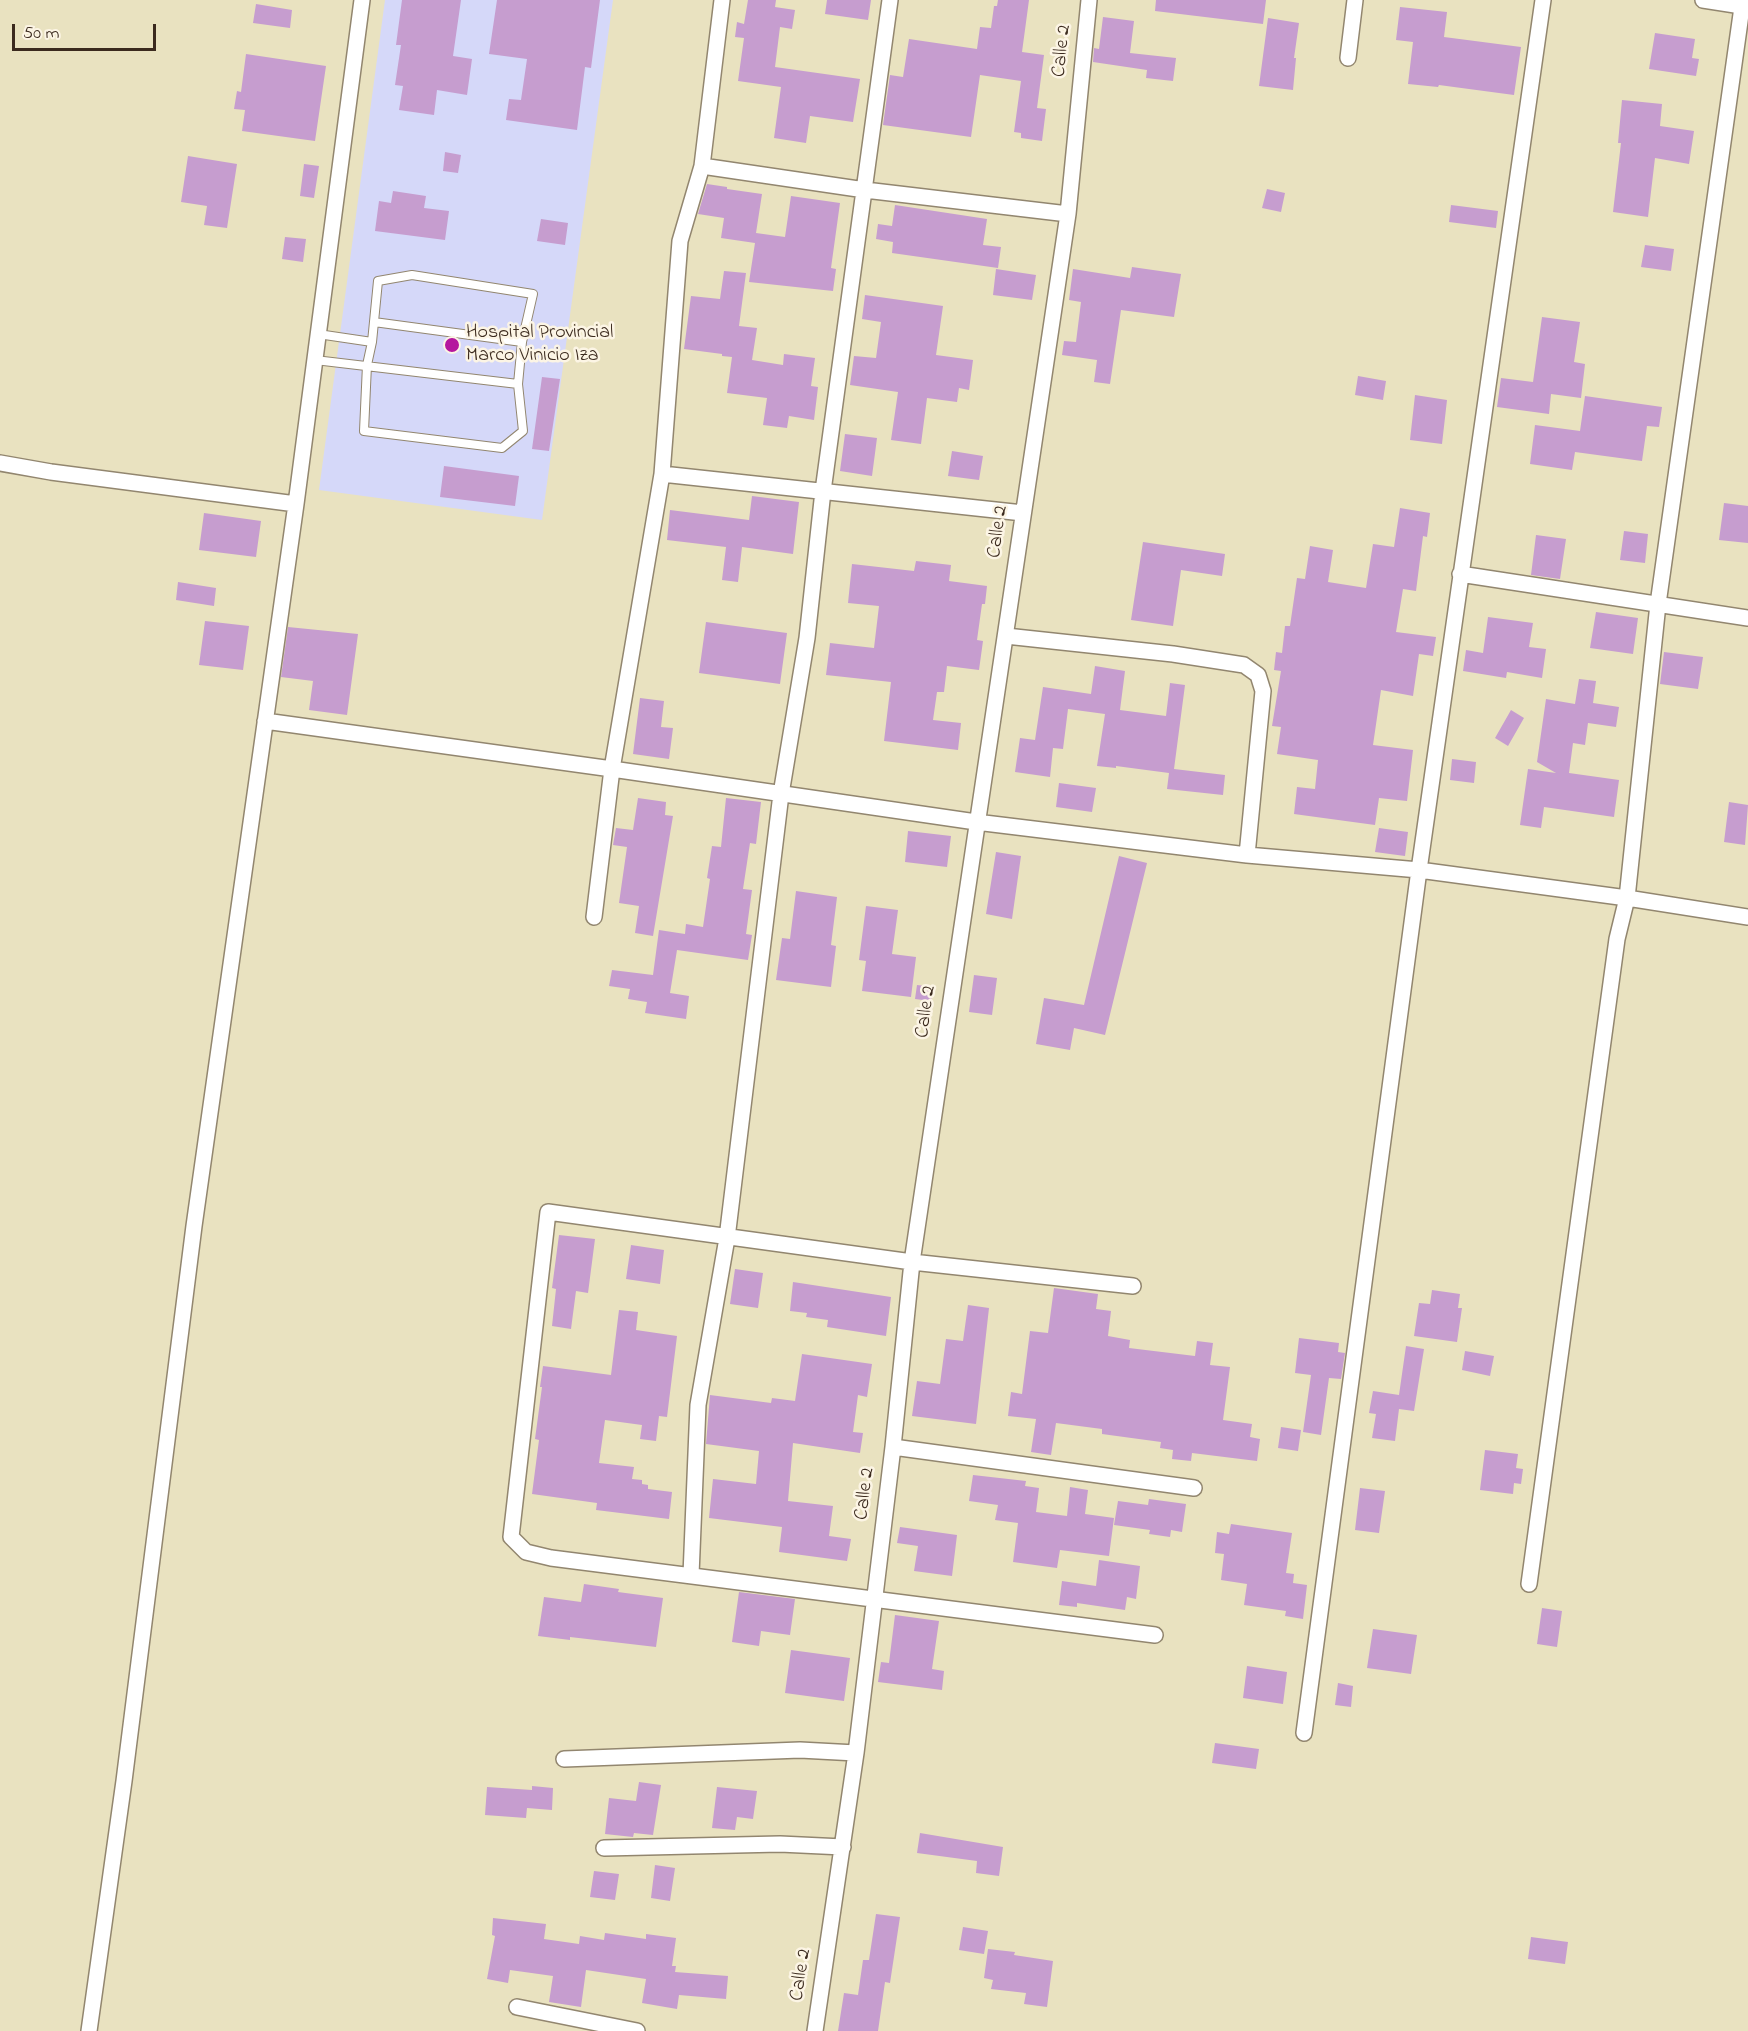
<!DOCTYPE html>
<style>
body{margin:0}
#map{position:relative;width:1748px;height:2031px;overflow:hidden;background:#e9e2c0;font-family:"Indie Flower",sans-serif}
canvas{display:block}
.scale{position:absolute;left:12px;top:24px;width:144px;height:27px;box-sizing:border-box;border:3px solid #3b2a1e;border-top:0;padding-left:8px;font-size:18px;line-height:21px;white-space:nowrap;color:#3b2a1e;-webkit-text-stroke:4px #fcf5e5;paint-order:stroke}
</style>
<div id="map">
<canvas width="1748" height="2031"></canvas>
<div class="scale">50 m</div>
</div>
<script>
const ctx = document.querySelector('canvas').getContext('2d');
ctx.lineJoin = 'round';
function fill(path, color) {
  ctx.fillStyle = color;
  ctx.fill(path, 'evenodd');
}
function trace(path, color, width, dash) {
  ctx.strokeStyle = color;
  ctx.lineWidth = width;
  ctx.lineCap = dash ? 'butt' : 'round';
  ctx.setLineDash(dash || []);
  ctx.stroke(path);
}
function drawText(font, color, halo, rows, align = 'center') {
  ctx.font = font + ' "Indie Flower",sans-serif';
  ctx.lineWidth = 5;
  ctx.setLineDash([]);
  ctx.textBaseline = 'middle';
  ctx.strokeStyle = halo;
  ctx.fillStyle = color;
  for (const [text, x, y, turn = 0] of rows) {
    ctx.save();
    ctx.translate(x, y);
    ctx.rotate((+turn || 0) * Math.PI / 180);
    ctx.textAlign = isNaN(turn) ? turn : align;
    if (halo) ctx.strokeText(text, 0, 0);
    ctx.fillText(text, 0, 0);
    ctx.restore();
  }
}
const built = new Path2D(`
 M385 0H613L542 520 319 490Z`);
const building = new Path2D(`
 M402 0H461L453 56 472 59 467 95 437 90 434 115 399 110 403 86 395 85 401 45H396Z
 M497 0H600L591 68 585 67 577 130 506 120 509 99 521 100 527 59 489 54Z
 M748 0H776L775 7 795 10 792 29 780 27 775 67 860 79 853 122 810 116 806 143 774 138 781 87 738 81 744 38 735 37 737 22 744 24Z
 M827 0H871L868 20 825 14Z
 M998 0H1029L1022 52 1044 55 1037 108 1046 109 1042 141 1021 138V133L1014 132 1021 81 980 75 971 137 883 125 890 75 903 77 909 39 977 49 980 27 991 28 994 6H997Z
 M1156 0H1266L1263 24 1155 11Z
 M256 4 292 10 290 28 253 23Z
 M1400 7 1447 12 1444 37 1521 47 1514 95 1439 85 1438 87 1408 84 1413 42 1396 40Z
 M1103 17 1134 21 1130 53 1176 58 1173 81 1146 78 1147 70 1093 62 1094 48 1099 49Z
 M1268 18 1299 23 1294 58H1296L1293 90 1259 86Z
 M1655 33 1695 39 1692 58 1699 59 1696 76 1649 69Z
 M246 54 326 66 315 141 242 131 245 110 234 109 237 91 241 92Z
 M1622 100 1662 104 1660 126 1694 131 1689 164 1655 158 1648 217 1613 212 1621 143H1618Z
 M445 152 461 155 458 173 443 171Z
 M188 156 237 164 227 228 204 225 207 206 181 202Z
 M304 164 319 166 314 198 300 196Z
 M707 184 727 187V189L762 194 756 233 785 237 791 196 840 203 831 268 836 269 833 291 749 282 755 243 721 238 724 218 698 214Z
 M1267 189 1285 193 1281 212 1262 208Z
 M393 191 426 196 424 208 449 211 445 240 375 231 379 201 391 203Z
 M895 205 987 219 983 245 1001 247 998 268 892 253 893 242 876 239 878 224 892 226Z
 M1451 205 1498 211 1496 228 1449 222Z
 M541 219 568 223 565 245 537 241Z
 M285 237 306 239 303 262 282 259Z
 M1645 245 1674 249 1671 271 1641 267Z
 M1132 267 1181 274 1174 317 1121 310 1110 384 1094 382 1097 360 1062 355 1064 341 1076 342 1081 302 1069 300 1073 269 1130 278Z
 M996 269 1036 275 1032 300 993 295Z
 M724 271 746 273 739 326 757 328 752 360 783 365 784 354 815 358 811 386 818 387 814 420 789 416 787 428 763 425 767 398 727 393 732 357 722 356V354L684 349 691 296 720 299Z
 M865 295 943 306 936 355 973 360 969 390 959 388 957 402 927 398 921 444 891 440 898 392 850 385 854 356 876 358 881 322 862 319Z
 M1542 317 1580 322 1574 362 1585 364 1581 398 1551 394 1549 414 1497 407 1501 378 1533 382Z
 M1358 376 1386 381 1383 400 1355 395Z
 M542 377 560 379 549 451 532 449Z
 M1415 395 1447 400 1442 444 1410 440Z
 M1585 396 1662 407 1659 427 1647 426 1642 461 1575 452 1572 470 1530 464 1535 425 1580 431Z
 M845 434 877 438 872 476 840 471Z
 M952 451 983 456 979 480 948 476Z
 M444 466 519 476 515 506 440 497Z
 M752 496 799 502 793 554 742 547 738 582 722 580 726 547 667 540 670 510 749 520Z
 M1724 503 1748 506V543L1719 540Z
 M1400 508 1430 513 1427 537 1423 536 1416 591 1403 589 1396 632 1436 637 1433 656 1419 654 1413 696 1381 690 1373 745 1413 750 1407 801 1379 798 1375 825 1294 814 1297 787 1315 789 1318 760 1277 754 1281 727 1272 726 1281 671 1274 670 1276 652 1282 653 1285 626H1290L1297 578 1305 579 1310 546 1333 550 1328 582 1366 588 1373 544 1394 547Z
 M204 513 261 521 256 557 199 550Z
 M1624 531 1648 534 1645 563 1620 560Z
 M1536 535 1566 539 1560 579 1531 575Z
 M1143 542 1225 554 1222 576 1181 570 1173 626 1131 620Z
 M916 561 951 565 949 581 987 586 985 604H982L977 640 983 641 979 670 947 666 944 692H937L933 720 961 723 958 750 884 741 891 682 826 675 830 643 874 648 879 606 848 603 852 564 914 571Z
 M178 582 216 588 214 606 176 600Z
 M1596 612 1638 618 1633 654 1590 648Z
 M1488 617 1533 623 1529 647 1546 649 1542 678 1507 672 1506 678 1463 671 1466 650 1483 653Z
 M205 621 249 626 243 670 199 665Z
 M706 622 787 633 780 684 699 673Z
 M288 627 358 634 347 715 309 710 313 681 281 677Z
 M1664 652 1703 657 1698 689 1660 684Z
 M1095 666 1125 671 1120 710 1166 716 1170 683 1185 685 1174 769 1225 775 1223 795 1167 789 1169 773 1116 766V768L1097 766 1105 714 1068 709 1063 749 1053 748 1050 777 1015 772 1020 738 1035 740 1043 687 1091 694Z
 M1579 679 1596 681 1593 703 1619 707 1616 727 1588 723 1585 745 1573 743 1569 773 1619 780 1614 817 1544 807 1541 828 1520 825 1528 769 1556 773 1537 762 1546 699 1575 704Z
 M640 698 664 701 661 727 673 728 669 759 633 754Z
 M1511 710 1524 718 1508 746 1495 738Z
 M1452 759 1476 762 1474 783 1450 780Z
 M1059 783 1096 788 1092 812 1056 807Z
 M638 798 666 802 665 815 673 816 653 936 635 933 639 906 619 903 627 847 613 845 616 828 633 830Z
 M726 798 761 802 756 844 750 843 743 889 752 890 746 934 752 935 748 960 677 950 670 993 689 996 686 1019 645 1013 647 1002 628 999 630 989 609 986 612 970 653 975 659 930 685 934 686 924 703 927 710 879 707 878 712 846 721 847Z
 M1729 802 1748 805 1745 845 1724 842Z
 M1379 828 1408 832 1405 856 1375 852Z
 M908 831 951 836 947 867 905 862Z
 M996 852 1021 856 1012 919 986 914Z
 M1119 856 1147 863 1105 1035 1074 1028 1070 1050 1036 1044 1044 998 1084 1005Z
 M796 891 837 897 831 945 836 946 831 987 776 980 782 938 790 939Z
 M866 906 898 910 892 954 916 957 911 997 862 991 866 961 859 960Z
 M974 975 997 978 992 1015 969 1012Z
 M917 985 933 987 931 1001 915 999Z
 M559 1235 595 1239 588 1293 576 1291 571 1329 552 1326 556 1289 552 1288Z
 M631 1245 664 1250 660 1284 626 1279Z
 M735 1269 763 1273 758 1308 730 1304Z
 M793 1282 891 1297 886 1336 827 1327 828 1320 806 1317 807 1313 790 1311Z
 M1054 1288 1098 1294 1096 1309 1111 1311 1108 1336 1130 1340 1129 1348 1195 1356 1197 1341 1213 1343 1210 1365 1230 1367 1223 1420 1252 1424 1250 1437 1260 1439 1257 1461 1192 1453 1191 1461 1172 1459 1173 1450 1160 1448 1161 1442 1102 1434V1429L1056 1423 1051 1455 1031 1452 1036 1419 1008 1416 1011 1392 1022 1394 1030 1331 1048 1333Z
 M1432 1290 1460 1294 1458 1308H1462L1457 1342 1414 1336 1419 1303 1430 1304Z
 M968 1305 989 1308 976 1424 912 1416 917 1381 940 1384 946 1339 963 1341Z
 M619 1310 638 1312 636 1330 677 1336 667 1417 659 1416 656 1441 640 1439 642 1425 605 1420 599 1463 634 1467 632 1479 642 1480V1484L648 1485V1489L672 1492 669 1519 596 1510 597 1503 532 1494 539 1440 535 1439 542 1387H540L543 1366 611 1375Z
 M1299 1338 1339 1343 1338 1352 1345 1353 1341 1379 1329 1378 1321 1435 1303 1432 1311 1375 1295 1373Z
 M1406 1346 1424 1349 1414 1411 1399 1409 1395 1441 1372 1438 1376 1414 1369 1413 1373 1391 1399 1395Z
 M1465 1351 1494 1356 1490 1376 1462 1370Z
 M802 1354 872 1364 867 1397 858 1395 853 1432 863 1433 860 1453 793 1443 788 1501 833 1506 829 1536 851 1539 847 1561 779 1552 782 1527 709 1518 713 1479 756 1484 759 1451 706 1444 710 1395 771 1403 772 1398 795 1401Z
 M1281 1427 1301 1430 1298 1451 1278 1448Z
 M1485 1450 1518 1454 1516 1468 1523 1469 1521 1484 1514 1483 1513 1494 1480 1490Z
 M973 1475 1026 1481 1025 1486 1039 1488 1036 1512 1067 1516 1070 1487 1088 1490 1085 1514 1114 1518 1109 1556 1060 1550 1057 1568 1013 1562 1018 1523 995 1520 998 1505 969 1501Z
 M1360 1488 1385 1491 1379 1533 1355 1530Z
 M1149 1499 1186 1504 1182 1532 1171 1530 1170 1537 1149 1534 1150 1530 1114 1525 1118 1501 1148 1505Z
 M1231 1524 1292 1533 1286 1573 1294 1574 1293 1583 1307 1585 1303 1619 1285 1616 1286 1611 1244 1605 1247 1584 1221 1580 1224 1554 1215 1553 1217 1532 1229 1534Z
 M900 1527 957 1535 952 1576 914 1571 918 1546 897 1543Z
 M1099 1560 1140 1566 1136 1599 1127 1597 1125 1610 1077 1603V1607L1059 1605 1062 1581 1096 1586Z
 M584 1584 619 1589 618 1592 663 1598 656 1647 570 1637V1640L538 1636 544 1597 581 1602Z
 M739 1592 795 1599 790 1635 761 1631 759 1646 732 1642Z
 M1542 1608 1562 1611 1557 1647 1537 1644Z
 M895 1615 939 1621 932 1669 944 1671 942 1690 878 1682 881 1662 889 1663Z
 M1373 1629 1417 1635 1411 1674 1367 1668Z
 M791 1650 850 1658 844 1701 785 1693Z
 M1247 1666 1287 1672 1283 1704 1243 1698Z
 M1338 1683 1353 1686 1351 1707 1335 1705Z
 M1215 1743 1259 1749 1256 1769 1212 1763Z
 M639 1782 661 1785 653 1835 634 1833 633 1837 605 1834 609 1798 636 1801Z
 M532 1786 553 1788 552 1810 527 1808 526 1818 485 1815 487 1787 532 1790Z
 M717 1787 757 1791 753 1819 737 1817 735 1830 712 1828Z
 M920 1833 1003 1847 999 1876 976 1873 977 1861 917 1853Z
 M655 1865 675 1868 670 1901 651 1898Z
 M594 1871 619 1874 615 1900 590 1897Z
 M876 1914 900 1917 890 1983 885 1982 878 2031H838L844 1993 858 1995 863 1960H869Z
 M493 1918 546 1924 544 1939 579 1944 580 1936 604 1940 605 1933 646 1939V1934L676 1938 672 1966H676L675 1972 728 1976 726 1999 679 1995 677 2009 642 2003 646 1979 586 1970 581 2007 549 2002 553 1976 510 1970 508 1983 487 1979 495 1936 492 1935Z
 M963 1927 988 1931 984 1954 959 1950Z
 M1531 1937 1568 1942 1565 1964 1528 1959Z
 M988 1949 1015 1952 1014 1955 1053 1961 1047 2007 1024 2004 1026 1993 991 1989 993 1980 984 1978Z`);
const lane = new Path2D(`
 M412 275 533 294 522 342 518 384 523 431 502 448 364 431 367 365 372 342 378 281Z
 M374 322 522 342
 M318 334 372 342
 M315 360 518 384`);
const street = new Path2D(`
 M1703 0 1748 7
 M1348 58 1355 0
 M702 166 722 0
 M0 463 51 472 296 504
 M662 474 1023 513
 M1460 574 1748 618
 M1006 636 1173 654 1244 665 1258 675 1263 691 1247 855
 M265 721 612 769 976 822 1247 855 1419 870 1627 898 1748 917
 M594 917 612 769 662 474 680 241 702 166 865 190 1068 214
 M1133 1286 912 1262 548 1212 511 1537 526 1552 551 1558 1155 1635
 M893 1447 1194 1488
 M691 1575 698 1405 727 1238 781 794 807 638 823 491 890 0
 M1529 1584 1617 939 1627 898 1658 604 1743 0
 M1304 1733 1419 870 1543 0
 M564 1759 800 1750 856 1753
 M604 1848 780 1844 843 1847
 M517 2007 637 2031
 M89 2031 124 1781 194 1226 296 504 362 0
 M815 2031 856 1753 893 1447 912 1262 1068 214 1089 0`);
const markers = [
 [452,345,8,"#b5179e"]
];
const streetNames = [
 ["Calle 2",1063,51,-84],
 ["Calle 2",999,532,-82],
 ["Calle 2",927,1012,-82],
 ["Calle 2",866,1494,-83],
 ["Calle 2",802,1975,-81]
];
const poiNames = [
 ["Hospital Provincial",466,334],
 ["Marco Vinicio Iza",466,357]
];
fill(built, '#d5d8f9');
fill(building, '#c69dcf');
trace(lane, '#92866f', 10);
trace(street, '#92866f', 18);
trace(lane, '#fff', 8);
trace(street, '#fff', 15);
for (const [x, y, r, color] of markers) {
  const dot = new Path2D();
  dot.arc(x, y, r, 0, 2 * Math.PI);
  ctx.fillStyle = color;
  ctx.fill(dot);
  trace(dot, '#fcf5e5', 2);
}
drawText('20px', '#3b2a1e', '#fcf5e5', streetNames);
drawText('20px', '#3b2a1e', '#fcf5e5', poiNames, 'left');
</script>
